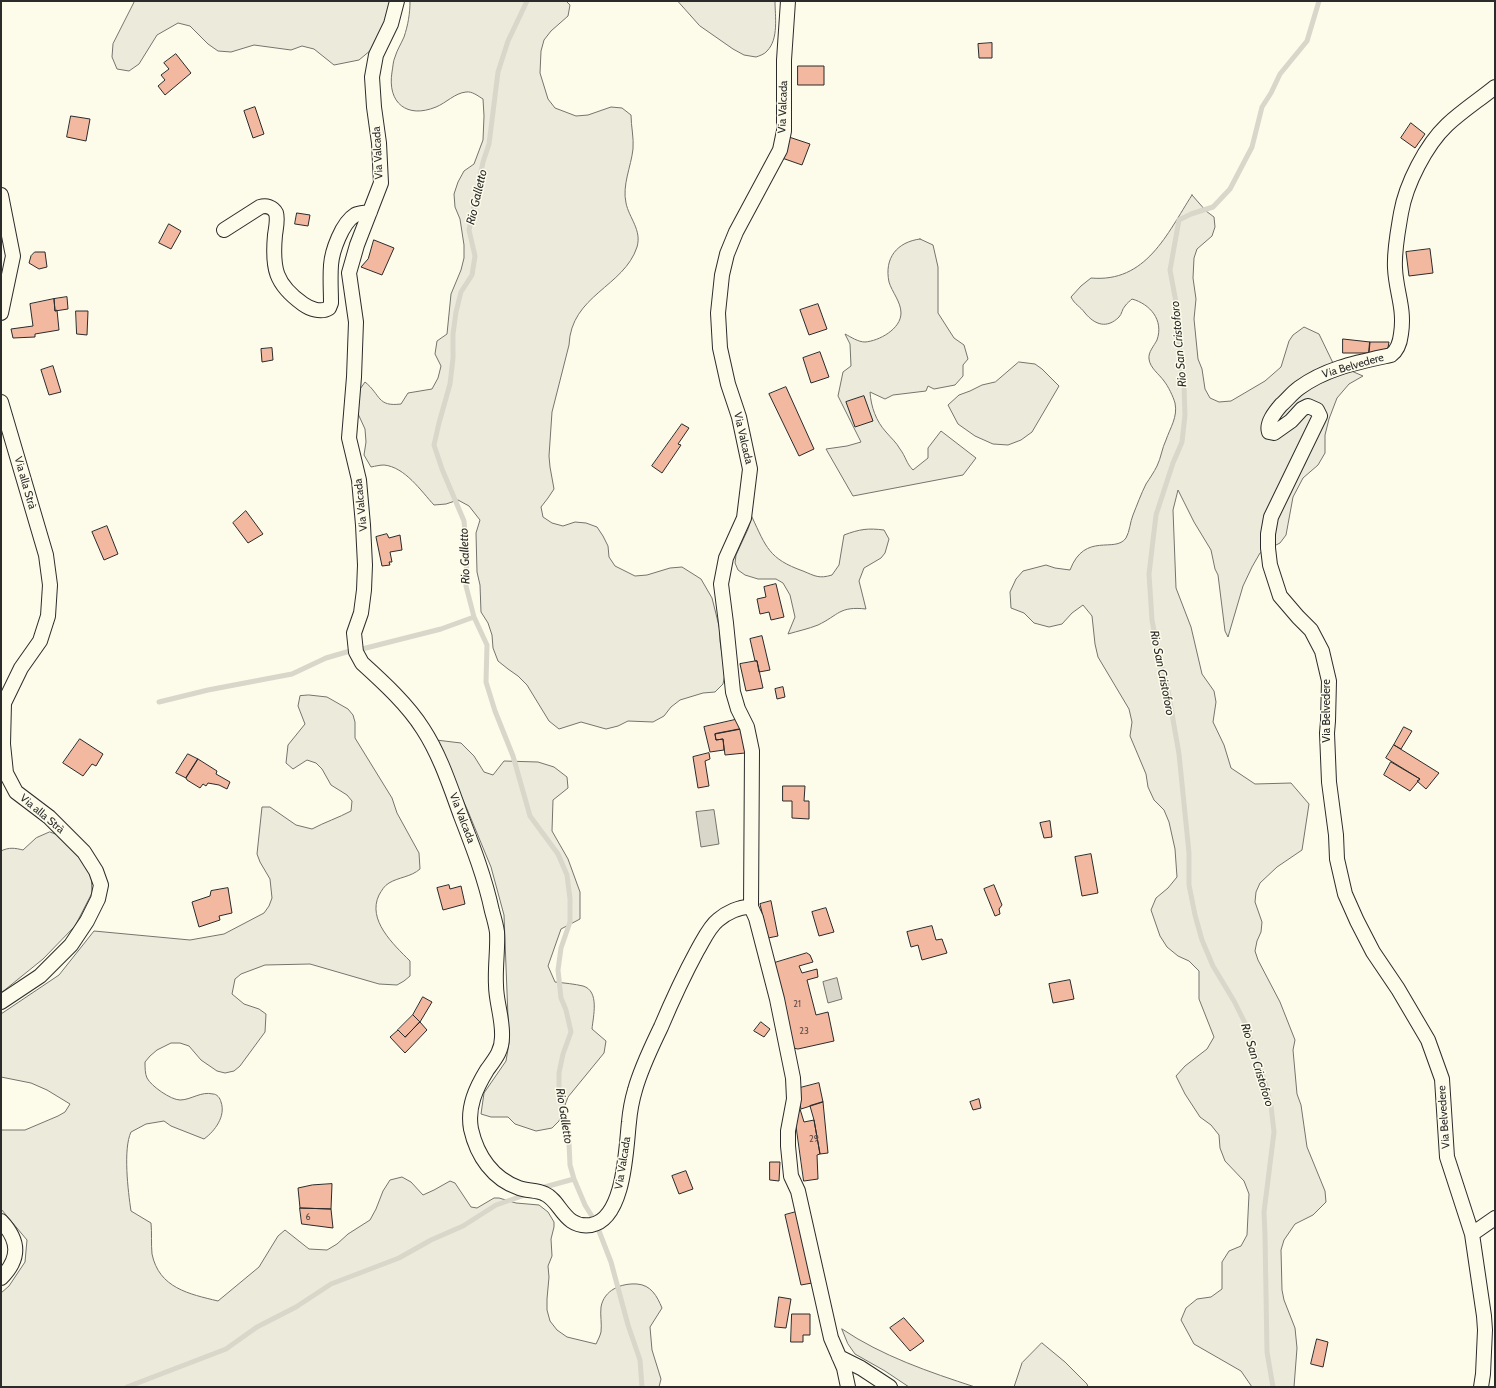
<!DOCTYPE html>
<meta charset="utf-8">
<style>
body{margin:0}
#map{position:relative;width:1496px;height:1388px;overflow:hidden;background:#fdfbea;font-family:Cabin,sans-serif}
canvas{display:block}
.frame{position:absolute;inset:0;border:2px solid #2b2b2b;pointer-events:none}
</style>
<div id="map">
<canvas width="1496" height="1388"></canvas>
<div class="frame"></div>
</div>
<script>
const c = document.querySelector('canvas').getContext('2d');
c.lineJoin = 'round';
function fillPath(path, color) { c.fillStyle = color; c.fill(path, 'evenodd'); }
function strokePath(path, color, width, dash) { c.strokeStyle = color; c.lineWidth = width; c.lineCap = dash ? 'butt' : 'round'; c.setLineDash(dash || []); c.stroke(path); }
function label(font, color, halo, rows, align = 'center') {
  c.font = font + ' Cabin,sans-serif'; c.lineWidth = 3; c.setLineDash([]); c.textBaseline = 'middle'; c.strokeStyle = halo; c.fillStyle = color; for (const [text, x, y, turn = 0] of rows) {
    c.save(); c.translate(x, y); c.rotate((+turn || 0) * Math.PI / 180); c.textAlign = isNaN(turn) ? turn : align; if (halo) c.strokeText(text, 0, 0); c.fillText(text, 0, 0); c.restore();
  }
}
const green = new Path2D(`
 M135,1H391L385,27L371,50L359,60L334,65L314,49L302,46L291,50L254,45L231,52L218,51L208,44L190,26L178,23L157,35L139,64L129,71L117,69L112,57L113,44Z
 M410,1H566L570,5L568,16L551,31L544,40L541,51L540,73L548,99L555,108L576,116L588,115L611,107L622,108L631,115C631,126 634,138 633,149C631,167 622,185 626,203C629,218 642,230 637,247C624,287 571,295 569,345L552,412L549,456L550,467L554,489L548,498L541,507L543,517L552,523L563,526L575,522L586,523L597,527L603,536L608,546L609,557L615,566L635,576L647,575L670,568L682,567L701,579L712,598L720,630V641L725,674L723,684L715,692L703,693L680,700L671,707L664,716L653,722L628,721L618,726L606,729L581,722L559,729L549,721L527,685L518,676L508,669L498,661L493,648L492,635L488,623L481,612L480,585L477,572L476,533L480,520L469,506L458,500L446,504L434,505C421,491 405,467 384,465C380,465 376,466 371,467L364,455L366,442L365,429L354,405L358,392L365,382C381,395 377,407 401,404L408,393L432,389L438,378L441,366L435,354L437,341L447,334L451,294L461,270L464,258V245L460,219L455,207L454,194L458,182L464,171L474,164L483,140L484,116L483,99C478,96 472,91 466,92C455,93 446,103 436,107C407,119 387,103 392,72C393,67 393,61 395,57C397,50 401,44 404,37C408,25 410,14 410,1Z
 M678,1H775C775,16 779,39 767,51C765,54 759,56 756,57L744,55L733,49L700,26Z
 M1192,195L1206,211L1214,217L1215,227L1212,236L1197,249L1194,258L1193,278L1196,299L1194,319L1198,359L1202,369L1205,389L1210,398L1219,402L1231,401L1265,381L1281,367L1289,341L1293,335L1304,327L1319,334L1333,363L1363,376L1349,384L1337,398L1329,419L1325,435V453L1318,465L1303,478L1293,497L1286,535L1280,543L1260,553L1252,567L1243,586L1228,637L1225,631L1218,575L1215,569L1211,550L1194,522L1178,490L1173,510L1176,588L1191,627L1202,674L1214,691L1216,702L1213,722L1224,745L1231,768L1255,784L1291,783L1309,804L1302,850L1277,867L1260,883L1256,892L1255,902L1262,922L1261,932L1257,941L1255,951L1258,960L1280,1002L1295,1040L1293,1050L1297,1094L1301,1105L1307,1147L1325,1191L1326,1202L1313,1215L1295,1224L1284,1240L1281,1250L1282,1290L1284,1300L1295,1328L1297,1348L1294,1387H1252L1241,1371L1194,1344L1181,1320L1186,1308L1197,1299L1211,1297L1222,1289V1262L1229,1251L1241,1246L1247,1235L1249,1194L1244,1181L1225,1161L1220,1148L1219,1135L1211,1125L1200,1117L1185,1094L1176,1076L1185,1066L1207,1049L1214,1037L1199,999V971L1189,961L1178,956L1167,947L1160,936L1151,910L1156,898L1168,888L1177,877L1175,849L1169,822L1164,810L1154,800L1148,787L1146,774L1130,736L1132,722L1129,709L1098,657L1095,644L1092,616L1083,605L1072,613L1062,624L1049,627L1034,623L1024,613L1011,608L1010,592L1016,579L1023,571L1046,565L1055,568L1070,570C1085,531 1115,554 1126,538C1130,531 1130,522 1133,515C1137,505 1141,494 1146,484C1150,478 1154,472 1157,466C1161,458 1162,448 1166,440C1170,428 1178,417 1175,403C1173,396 1168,386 1164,381C1159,374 1150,368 1149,359C1148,352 1154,346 1157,340C1164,320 1150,304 1132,299C1130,301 1127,303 1125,306C1122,309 1122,314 1119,317C1107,329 1095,325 1085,313C1080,306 1075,305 1071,297L1081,286L1091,278C1146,283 1167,234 1192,195Z
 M920,239L933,245L938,267V313L954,338L964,345L968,359L963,365V376L955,385L934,389L928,386L926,391L893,395L885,399L870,392C871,407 876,421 886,432C891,438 896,442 900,449C906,457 906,463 913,470L928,458V448L941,431L976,458L963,475L853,496L826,449L847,446L861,442L838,396L843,372L851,366L850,344L845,334C851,337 858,342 865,342C879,341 901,329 901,313C901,302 892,292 889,282C884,258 897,242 920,239Z
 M1019,362L1035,364L1042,369L1059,386L1032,432L1021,440L1008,445L993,444L975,436L958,424L948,405L959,395L970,391L982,385L995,382Z
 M752,517C766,547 769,559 803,571C815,576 819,579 832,575L839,565L844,535C860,529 868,528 884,530L889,539L885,553L881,558L864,568L859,581L866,609C839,606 839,615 818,625C808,629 798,631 788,634L795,617L790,595L783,583L776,579H758L745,575L738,570L735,563L736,555L748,529Z
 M309,695L327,697L348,709L353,715L355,722V738L392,798L397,813L419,853L420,869C411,877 399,877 389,883C384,886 382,890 379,895C367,920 393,944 410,961V976L404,981L397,985L379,984L310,964L265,965L241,974L235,979L232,994L244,1004L259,1009L266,1014L265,1032L240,1066L234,1071L225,1073L217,1071L201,1060L189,1046L180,1043H171L157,1050L150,1056L145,1062C145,1067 145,1074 147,1078C151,1086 171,1100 180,1100C191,1100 201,1091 213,1094C217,1094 220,1098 221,1102C226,1116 215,1131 204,1139L171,1126L164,1121L146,1124L131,1132C123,1149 128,1191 131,1211L151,1223C152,1233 151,1244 152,1254C159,1288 189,1294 218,1301L259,1267L278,1236L285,1230L309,1249L327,1250L337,1244L348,1234L370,1220L376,1209L383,1191L390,1180L402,1177L411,1182L423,1195L434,1190L450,1181L455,1183L471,1207L477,1208L494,1198H499L516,1203L539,1205L548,1212L554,1222V1227L551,1239L552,1256L548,1266L549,1277L547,1299V1310L550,1321L557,1330L567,1337L596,1344C598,1340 600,1336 601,1332C602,1324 600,1315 601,1307C604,1290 621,1283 637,1284C651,1285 657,1296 662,1308L650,1327L652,1350L661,1379L659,1387H1V1293L9,1286L25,1262L27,1240L1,1209V1130H25L58,1116L65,1112L70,1104L47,1090L31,1083L1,1077V1014L59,975L94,931L190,940L224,934L264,913L269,906L272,898L270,879L260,862L257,854L262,807H270L296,825L312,829C325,822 338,818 351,811L352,801L347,795L331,785L322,769L316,763L307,760L293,769L286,763L288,745L305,724L298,706L300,696Z
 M436,740L461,743L474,756L484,772L493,775L504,761L538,762L554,767L567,777L568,788L553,800L552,831L568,859L580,892V919L561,929L548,966L555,982C564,983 575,984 583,986C600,991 593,1017 592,1029L606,1041L604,1053L568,1097L559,1121L552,1128L536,1131L515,1124L508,1117H491L481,1114L484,1093L506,1061L509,1043L504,915L491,867L467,809Z
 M50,832L58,835L91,870L92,893L75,926L43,959L1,993V851C9,847 15,848 23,850L36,838Z
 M842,1329C882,1356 929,1372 975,1387H909L885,1371L855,1354L848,1344Z
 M1042,1343L1065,1362L1087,1384L1088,1387H1014L1022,1363Z`);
const water = new Path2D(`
 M714,810L719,844L701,847L696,812Z
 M837,978L842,999L828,1003L823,982Z`);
const stream = new Path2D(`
 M527,1L508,41L498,72L489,144L483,162L469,230L475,256L472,275L461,292L456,312L453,334V358L450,384L439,423L434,445L442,469L464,521L467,556L466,586L474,617L487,645L486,682L495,711L513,756L530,816L558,854L567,875L570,899V922L561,948L558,970L561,998L566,1010L571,1032L563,1054L559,1073V1087L569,1143L570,1165L574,1179L585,1205L593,1218
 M362,649L441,629L474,617
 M159,702L208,690L292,674L326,658L350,651
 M541,1188L574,1179
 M599,1231L611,1262L628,1325L640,1360L642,1387
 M127,1387L226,1349L257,1327L296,1307L331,1284L399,1258L431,1240L463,1226L496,1205L525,1195
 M1273,1387L1267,1352L1265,1235L1264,1212L1274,1132L1271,1106L1266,1086L1245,1023L1234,1001L1213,966L1202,940L1195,915L1189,885V853L1179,754L1167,685L1159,657L1152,620L1149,574L1156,515L1173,463L1182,442L1185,415L1184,387L1178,337V313L1170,270L1179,220L1191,214L1213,207L1230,189L1252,147L1262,107L1271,93L1280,74L1307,41L1319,1`);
const building = new Path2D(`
 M992,43V58H979L978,44Z
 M176,54L191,73L165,95L158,86L165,80L161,75L169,69L164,63Z
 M798,66H824V85H798Z
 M255,107L264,134L253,138L244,111Z
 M71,116L90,119L86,141L67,137Z
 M1411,123L1425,134L1415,148L1401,138Z
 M789,137L810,144L802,165L782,158Z
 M297,213L310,215L308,226L295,224Z
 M169,224L181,231L171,249L159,243Z
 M374,240L394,248L382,275L361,267L368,259Z
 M1430,249L1433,273L1409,276L1406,252Z
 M35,252H45L47,267L39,269L29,263L31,256Z
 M67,297L68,309L55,311L54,299Z
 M54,299L55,311L57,310L59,330L35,334V337L13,338L11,329L33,326L30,304Z
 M818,304L827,329L809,335L800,310Z
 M76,311H88L87,335L77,334Z
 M1343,339L1370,342L1369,353H1343Z
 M1370,342H1389L1387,353H1369Z
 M272,348L273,360L262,362L261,349Z
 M820,352L829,377L811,383L803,358Z
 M53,366L61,392L49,395L41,370Z
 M786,387L814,449L799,456L769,394Z
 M864,396L873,421L855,427L846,402Z
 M682,424L689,428L678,444L681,445L662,473L652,466Z
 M246,511L263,534L248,543L233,523Z
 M107,526L118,554L104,560L92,532Z
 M387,534L389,538L400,535L402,550L390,552L392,562H389L390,565L382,566L376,537Z
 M776,584L784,617L771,620L769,612L760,614L757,599L766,597L764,587Z
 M762,636L770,670L759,672L757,661H755L750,639Z
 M757,661L763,688L746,691L740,664Z
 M783,687L785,697L777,699L775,689Z
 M739,719L741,729L715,734L716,740L723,739L724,750L710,752L704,727Z
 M1404,727L1412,731L1401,749L1394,745Z
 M741,729L745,753L725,755L723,739L716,740L715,734Z
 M80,739L103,754L96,766L92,764L83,776L63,763Z
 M1394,745L1439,773L1426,789L1417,781L1420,779L1386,758Z
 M709,753L710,759L705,761L709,786L698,788L693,757Z
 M188,754L198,759L186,778L176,773Z
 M198,759L217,771L216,774L230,782L227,789L219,785L208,783L206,786L203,784L200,788L187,780L186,778Z
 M1391,762L1420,779L1410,791L1384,775Z
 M783,786H805L804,801H809V819L792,818V801H783Z
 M1050,821L1052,837L1044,838L1040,823Z
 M1091,854L1098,893L1082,896L1075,857Z
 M449,885L450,889L461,886L465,904L443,910L437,888Z
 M994,885L1002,905L999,909L1000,914L995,916L984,889Z
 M228,888L232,913L219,916L220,920L199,927L192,902L210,896L211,891Z
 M771,901L778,936L768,938L760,904Z
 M826,908L834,932L819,936L812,912Z
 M932,926L936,940L942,939L947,953L922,960L918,945L911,947L907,932Z
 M807,953L810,955L813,962L799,966L802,973L817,969L818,977L807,980L816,1015L828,1012L834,1041L798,1049L793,1048L771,964Z
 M1070,980L1074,999L1053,1003L1049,984Z
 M423,997L432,1002L420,1022L413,1015Z
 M413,1015L420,1022L405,1037L398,1030Z
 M420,1022L427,1030L405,1053L390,1037L398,1030L405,1037Z
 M761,1022L770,1029L764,1037L754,1031Z
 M819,1083L823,1102L801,1109L796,1089Z
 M979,1099L981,1108L973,1110L970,1102Z
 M823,1102L828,1153L820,1154L814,1120L810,1106Z
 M794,1109H800L804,1122L814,1120L820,1154L817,1155L818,1179L804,1181Z
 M770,1162H780L779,1181L770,1180Z
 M686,1171L693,1189L679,1194L672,1176Z
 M332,1184L331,1209L300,1208L298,1188L312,1185Z
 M300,1208L331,1209L333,1228L302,1224Z
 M796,1212L812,1283L801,1285L785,1215Z
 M779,1297L791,1299L786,1328L775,1327Z
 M792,1314H810V1335H803V1342H791Z
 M904,1318L924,1341L910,1351L890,1328Z
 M1317,1339L1328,1342L1323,1367L1311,1364Z`);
const street = new Path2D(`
 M397,1L391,24L376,55L372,77L374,107L379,143L381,183L357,245L349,273L356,322L354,377L349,438L359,480L363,525L365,565L364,590L361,613L354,633L356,652L362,663C383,682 408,705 423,729C440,755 450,786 461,816C473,847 485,878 492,911C494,918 496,925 497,932C498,949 495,967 496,985C496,1002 503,1019 502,1037C502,1051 495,1059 487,1070C476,1088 467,1107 471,1129C477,1156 493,1179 519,1188C527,1191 537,1190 545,1194C561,1201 564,1229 591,1225C625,1219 626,1147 629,1122C630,1111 632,1100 635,1090C641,1068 651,1048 661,1027C672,1001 684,975 697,951C703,941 709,927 718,920C726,913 740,906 751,907L756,918L777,999L793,1078L794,1099L788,1131V1146L791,1176L798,1191L831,1338L844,1368L848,1387
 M1,195L13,256L1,313
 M224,230L260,207C266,205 273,207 276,213C278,219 276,228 275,235C272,268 275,284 303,304C310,309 321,313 329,308L331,303C331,291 330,278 331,265C332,251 342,223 355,215C359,213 365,213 370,212
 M1,402L46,555L50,585L48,616L40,641L21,668L4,703L3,744L6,773L16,792L49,817L84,852L96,871L101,885L98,899L87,921L71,945L40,976L1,1002
 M751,907L752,751L747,727L738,709L733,692L726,623L721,584L726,558L744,518L750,469L739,417L728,384L720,348L718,313L722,275L727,254L736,232L780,150L784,131V60L788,1
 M1,1221C19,1240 21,1258 1,1278
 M1472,1234L1495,1218
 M839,1357L861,1368L890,1387
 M1481,1387L1483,1374L1485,1330L1484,1316L1472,1234L1447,1157L1442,1079L1428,1040L1398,989L1373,952L1357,921L1345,894L1337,859L1336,835L1329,782L1327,733L1328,721L1329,681L1322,651L1311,630L1298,617L1280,596L1270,565L1268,548V534L1271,517L1320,416L1317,410L1308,406L1302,409L1291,421L1274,433L1269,432C1266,423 1275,412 1281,405C1287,400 1292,393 1299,388C1326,368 1359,362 1391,355C1398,350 1400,343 1401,334C1405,308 1396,292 1395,268C1394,250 1398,231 1401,213C1406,184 1426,145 1447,125C1462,111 1479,100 1495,87`);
const numberNames = [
 ["21",797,1004],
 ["23",804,1031],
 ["29",814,1139],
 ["6",308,1217]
];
const streetNames = [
 ["Via Valcada",783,107,-88],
 ["Via Valcada",378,153,-93],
 ["Via Belvedere",1353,366,-16],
 ["Via Valcada",743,438,77],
 ["Via alla Strà",25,483,74],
 ["Via Valcada",361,505,-96],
 ["Via Belvedere",1327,711,-90],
 ["Via alla Strà",42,814,40],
 ["Via Valcada",462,818,69],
 ["Via Belvedere",1444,1117,-94],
 ["Via Valcada",623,1163,-81]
];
const waterNames = [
 ["Rio Galletto",477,197,-77],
 ["Rio San Cristoforo",1179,344,-95],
 ["Rio Galletto",465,556,-92],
 ["Rio San Cristoforo",1162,673,79],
 ["Rio San Cristoforo",1257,1065,73],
 ["Rio Galletto",564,1116,81]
];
fillPath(green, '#ecebdb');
strokePath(green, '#74746e', 1);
fillPath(water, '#d8d7c9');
strokePath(water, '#74746e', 1);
strokePath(stream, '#d8d7c9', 5);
fillPath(building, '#f2b8a0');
strokePath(building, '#2b2b2b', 1);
strokePath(street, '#2b2b2b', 16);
strokePath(street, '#fdfbea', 14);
label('9px', '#5d4e48', null, numberNames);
label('11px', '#2b2b2b', '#fdfbea', streetNames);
label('italic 12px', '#2b2b2b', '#fdfbea', waterNames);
</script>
